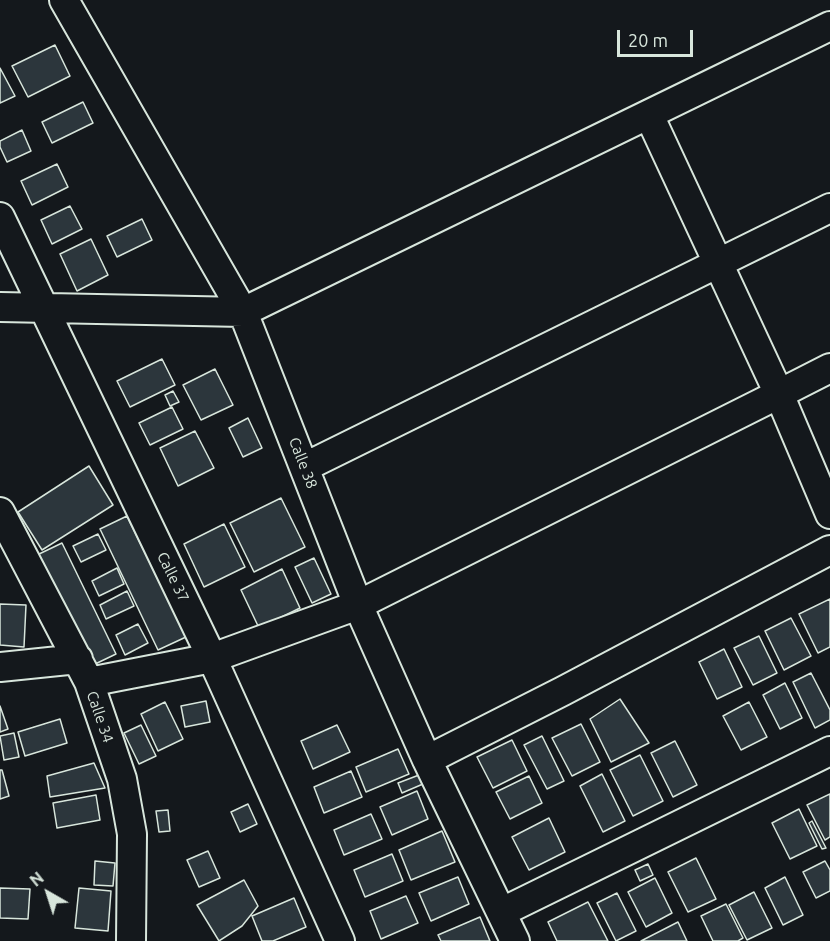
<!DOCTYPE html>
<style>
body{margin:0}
#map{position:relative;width:830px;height:941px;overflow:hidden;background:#14181c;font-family:Ubuntu,sans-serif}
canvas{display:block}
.north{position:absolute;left:18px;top:863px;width:60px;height:60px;-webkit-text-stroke:4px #14181c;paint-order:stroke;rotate:321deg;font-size:16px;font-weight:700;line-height:24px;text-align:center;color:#d8e6dc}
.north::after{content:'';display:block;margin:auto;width:21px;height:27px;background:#d8e6dc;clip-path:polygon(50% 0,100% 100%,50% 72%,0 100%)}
.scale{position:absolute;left:617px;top:30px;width:76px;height:27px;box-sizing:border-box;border:3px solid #d8e6dc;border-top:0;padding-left:8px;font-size:18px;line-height:21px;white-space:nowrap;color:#d8e6dc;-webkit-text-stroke:4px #14181c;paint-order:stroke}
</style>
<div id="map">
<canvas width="830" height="941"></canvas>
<div class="north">N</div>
<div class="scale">20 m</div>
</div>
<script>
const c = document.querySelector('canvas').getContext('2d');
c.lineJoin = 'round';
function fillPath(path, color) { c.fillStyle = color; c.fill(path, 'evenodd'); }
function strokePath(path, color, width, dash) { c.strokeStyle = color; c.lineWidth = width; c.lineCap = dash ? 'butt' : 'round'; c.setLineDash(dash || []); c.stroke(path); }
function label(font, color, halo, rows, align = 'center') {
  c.font = font + ' Ubuntu,sans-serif'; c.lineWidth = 4.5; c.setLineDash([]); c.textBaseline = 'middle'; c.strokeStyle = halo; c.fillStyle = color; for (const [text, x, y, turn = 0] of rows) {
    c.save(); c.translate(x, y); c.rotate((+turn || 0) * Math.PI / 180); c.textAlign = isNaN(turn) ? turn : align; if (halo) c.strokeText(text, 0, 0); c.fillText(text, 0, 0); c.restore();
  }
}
const building = new Path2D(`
 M55,45L70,76L28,97L12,66Z
 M0,68L15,96L0,103Z
 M83,102L93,123L52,143L42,122Z
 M22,130L31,151L7,162L0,147V141Z
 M57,164L68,187L32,205L21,181Z
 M70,206L82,229L52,244L41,220Z
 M142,219L152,240L117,257L107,236Z
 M91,239L108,275L77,291L60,254Z
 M162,359L175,385L130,407L117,381Z
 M215,369L233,405L201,420L183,385Z
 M173,391L179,402L170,406L165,395Z
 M172,407L183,429L150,445L139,423Z
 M248,418L262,448L243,457L229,428Z
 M195,431L214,468L178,486L160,448Z
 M89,466L113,505L42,550L18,512Z
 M281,498L305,547L254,572L230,523Z
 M127,516L186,637L158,650L100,529Z
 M224,524L245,567L204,587L184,544Z
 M98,534L106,550L81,562L73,546Z
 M62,543L116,654L91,666L37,555Z
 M314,558L331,594L312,603L295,567Z
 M117,568L124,584L99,596L92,581Z
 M282,569L300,608L259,628L241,590Z
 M127,591L134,606L106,619L100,605Z
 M830,599V647L818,653L799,614Z
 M0,604L26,605L24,647L0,645Z
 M791,618L811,656L784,670L765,631Z
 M138,624L148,643L125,655L116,635Z
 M759,636L777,673L753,685L734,648Z
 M724,649L742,687L717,699L699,662Z
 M811,673L830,710V720L815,728L793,682Z
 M785,683L802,718L780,729L763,695Z
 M620,699L649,743L611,762L590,719Z
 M206,701L210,722L185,727L181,706Z
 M165,702L183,739L158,751L141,714Z
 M749,702L767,737L741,750L723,716Z
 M0,706L8,729L0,732Z
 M60,719L67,743L25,756L18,732Z
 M581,724L600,762L572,776L552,738Z
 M141,725L156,756L139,764L124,733Z
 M337,725L350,752L313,769L301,741Z
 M14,733L19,757L4,760L0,736Z
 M542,736L564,781L547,789L524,745Z
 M512,740L527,771L493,788L477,757Z
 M675,741L697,785L673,797L651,753Z
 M398,749L409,774L366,792L356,767Z
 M640,755L663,801L633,816L610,770Z
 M94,763L105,788L50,797L47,776Z
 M0,770H2L9,796L0,799Z
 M351,771L362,797L324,813L314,787Z
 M602,774L625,821L603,832L580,786Z
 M419,775L423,784L402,793L398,783Z
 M529,776L542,803L510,819L496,792Z
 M417,791L428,819L392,835L380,807Z
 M830,794V837L825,840L807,805Z
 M96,795L100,820L57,828L53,803Z
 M248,804L257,824L240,832L231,812Z
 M799,809L817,846L790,859L772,823Z
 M168,810L170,831L159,832L156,811Z
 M371,814L382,839L344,855L334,830Z
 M549,818L565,852L529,870L512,837Z
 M812,821L826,848L822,849L809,823Z
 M442,831L455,862L411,880L399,850Z
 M208,851L220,878L199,887L187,860Z
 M392,854L403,881L365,897L354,870Z
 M696,858L716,899L688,912L668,872Z
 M95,861L115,863L113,886L94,885Z
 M825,861L830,870V891L816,898L803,872Z
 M648,864L653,875L640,881L635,870Z
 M458,877L469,904L431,921L419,893Z
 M785,877L803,915L783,925L765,888Z
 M655,878L672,913L646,927L628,892Z
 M244,880L258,906L242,926L219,941L197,905Z
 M0,888L30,889L28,919L0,918Z
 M79,888L111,891L108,931L75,928Z
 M754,892L772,928L747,940L729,905Z
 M617,893L636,931L616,941L597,903Z
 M406,896L418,923L381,939L370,911Z
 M294,898L306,927L273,941H262L252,916Z
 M588,902L608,941H557L548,922Z
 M726,904L743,938L738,941H713L701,916Z
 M480,917L490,941H441L438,935Z
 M678,922L687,941H641Z`);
const minor = new Path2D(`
 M64,0L243,312L358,605L427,760L515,941
 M0,217L212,658L340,941
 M0,307L243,312L830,26
 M830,368L779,394L830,514
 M305,467L830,208
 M0,512L89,682L122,779L132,834L131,941
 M0,667L78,659
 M89,682L212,658L358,605L779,394L649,115
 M427,760L563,691L830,550
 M502,912L830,751`);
const streetNames = [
 ["Calle 38",303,463,69],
 ["Calle 37",173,577,64],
 ["Calle 34",100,717,71]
];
fillPath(building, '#2c363c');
strokePath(building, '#d8e6dc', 1.5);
strokePath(minor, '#d8e6dc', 32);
strokePath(minor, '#14181c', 28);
label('15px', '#d8e6dc', '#14181c', streetNames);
</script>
